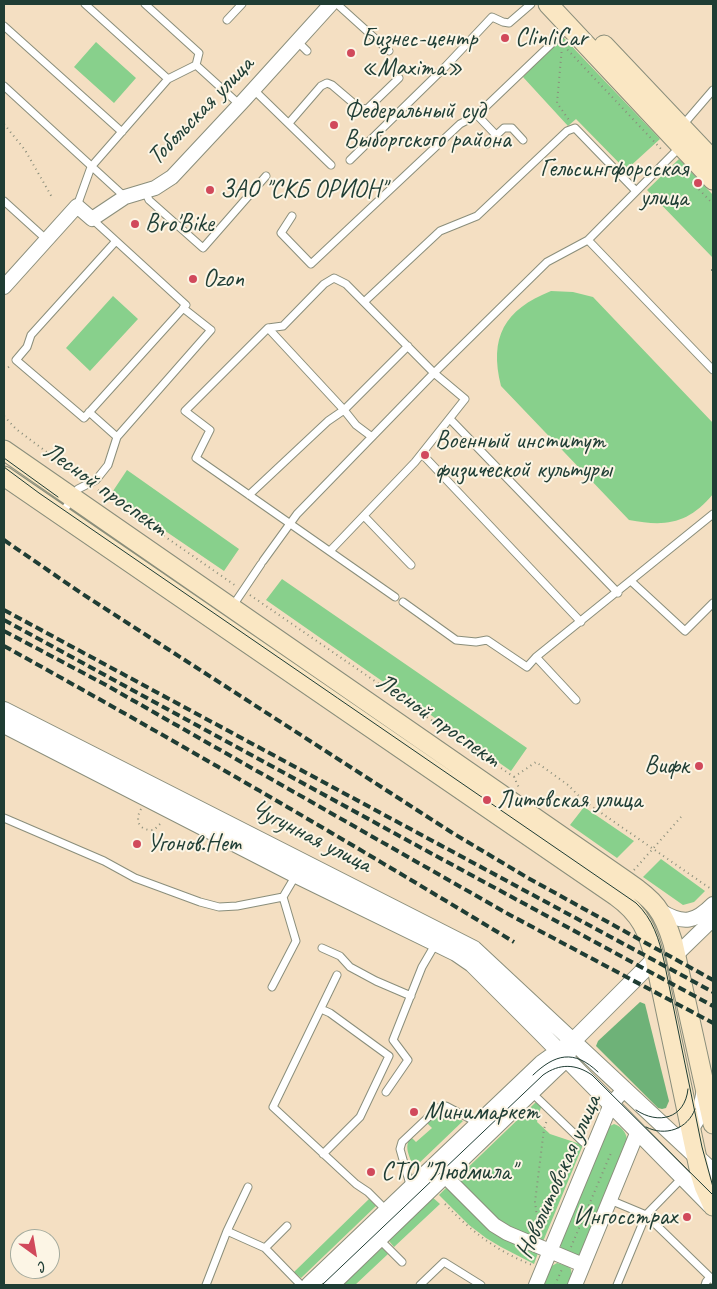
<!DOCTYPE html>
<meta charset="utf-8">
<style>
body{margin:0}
#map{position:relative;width:717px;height:1289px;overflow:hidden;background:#f4dfc2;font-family:Caveat,sans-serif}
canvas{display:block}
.frame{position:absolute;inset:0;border:5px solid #1f3d34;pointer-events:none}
.north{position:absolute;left:10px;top:1229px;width:50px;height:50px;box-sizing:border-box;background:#fcf5e5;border:1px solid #a4ab9e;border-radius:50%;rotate:148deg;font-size:14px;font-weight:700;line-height:20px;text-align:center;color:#1f3d34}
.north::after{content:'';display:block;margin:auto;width:18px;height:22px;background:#d1495b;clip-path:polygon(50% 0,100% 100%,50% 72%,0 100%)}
</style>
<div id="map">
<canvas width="717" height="1289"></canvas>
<div class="frame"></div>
<div class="north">С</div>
</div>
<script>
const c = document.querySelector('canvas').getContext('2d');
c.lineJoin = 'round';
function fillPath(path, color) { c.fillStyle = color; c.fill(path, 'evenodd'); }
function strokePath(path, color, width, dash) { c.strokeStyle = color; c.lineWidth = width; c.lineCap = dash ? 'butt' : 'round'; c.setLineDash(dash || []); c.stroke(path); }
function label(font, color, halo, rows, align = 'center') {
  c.font = font + ' Caveat,sans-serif'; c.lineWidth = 4; c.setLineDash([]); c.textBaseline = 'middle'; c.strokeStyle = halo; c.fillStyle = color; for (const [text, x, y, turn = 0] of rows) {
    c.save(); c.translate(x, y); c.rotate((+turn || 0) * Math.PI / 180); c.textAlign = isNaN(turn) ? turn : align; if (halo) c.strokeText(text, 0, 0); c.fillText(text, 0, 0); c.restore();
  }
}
const green = new Path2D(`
 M563,37L660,139L626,170L576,119L568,126L523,77Z
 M96,42L136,78L114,103L74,67Z
 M679,159L713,195V258L647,190Z
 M551,291L573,292L593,297L713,423V494C688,524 666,527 629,520L501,386C489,337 504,310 551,291Z
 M113,296L138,319L90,371L66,348Z
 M127,470L239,549L224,571L111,494Z
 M282,579L527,748L511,771L266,600Z
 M584,807L634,841L617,858L570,825Z
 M661,859L705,891L694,902L683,905L643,877Z
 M536,1102L541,1107L537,1122L550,1134L583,1145L542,1244L500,1225L456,1179Z
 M445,1113L451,1114L463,1121L414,1168C410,1157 403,1147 411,1137L416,1142L432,1128L427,1123L438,1114Z
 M614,1124C621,1126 626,1132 627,1139L581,1255L577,1257L561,1249L560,1242L608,1127Z
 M447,1187L477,1218L491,1230L538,1253L534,1264L501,1247L486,1238L469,1225L439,1195Z
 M431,1196L440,1204L394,1247L389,1241L400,1230V1226Z
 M369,1199L376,1206L301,1278L294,1272Z
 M382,1248L388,1254L355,1285H342Z
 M557,1263L567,1266L571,1269L572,1277L569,1285H543L550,1267Z`);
const forest = new Path2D(`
 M640,1002L645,1004L669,1101L666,1108L662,1109L658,1108L596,1046L598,1041Z`);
const path = new Path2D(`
 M564,46L663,151
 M562,47L557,103L569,120
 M4,124L25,150L53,199
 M692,182L713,204
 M711,270H713
 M4,370H5L10,366
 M4,416L16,429L80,477
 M98,490L236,586
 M250,595L514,777L519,788
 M514,777L536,762L568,785L584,801L711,889
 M141,809C134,822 140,831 154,830L162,822
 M634,870L681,817
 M445,1204C472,1232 495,1250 532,1265
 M539,1232L535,1202L544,1129L547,1120
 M571,1247L611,1153
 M555,1285L562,1269`);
const service = new Path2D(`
 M145,4L199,53L196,65
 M337,4L389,51
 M227,20L242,4
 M4,26L122,132
 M297,41L307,51
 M168,79L196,65L240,105
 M4,86L125,197
 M254,90L331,165
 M477,115L496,135
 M289,123L321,86L327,83L332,85L359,108L367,109L399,78
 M682,126L713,90
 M487,144L504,128H512L523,140
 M680,147L588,240L713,370
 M350,160L445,67L492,17L503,22L509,23L531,4
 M145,191L149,200L203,248L266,176
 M4,201L47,240
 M77,206L91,167L168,79L85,4
 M292,216L281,233L311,264L460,124L477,115L569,27
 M92,219L186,305L84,418L16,360L27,347L31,335L116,241
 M364,302L440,231L477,216L567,131L575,128L636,191
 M89,412L117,437L211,330L183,308
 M450,419L618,593
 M372,437L356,425L344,410L408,346
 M422,454L581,622
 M249,495L328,421L344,410L268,328
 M61,515L78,489L96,480L108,465L117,437
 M364,516L411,565
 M263,561L297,514L434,373L465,399L415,462L330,551
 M632,582L685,631L713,603
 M395,597L196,458L210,430L185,411L268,328L283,326L324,284L334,278L346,284L434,373L547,262L588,240
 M403,602L456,640L476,642L487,640L527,667L536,657L713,514
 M232,607L261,564
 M536,657L576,700
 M4,818L104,861L135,878L200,902L219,907L237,906L283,897
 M322,948L340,956L350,967L376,981L411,996
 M337,975L273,1107L356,1184L368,1192L387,1211
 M272,987L296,941L283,897L296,875
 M321,1009L330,1013L389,1056L360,1117L323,1154
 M386,1092L408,1060L393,1040L422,967L436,943
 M531,1092L583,1142
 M411,1188L400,1149L402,1142L438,1108L446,1106L480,1124
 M610,1200L646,1215L683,1177
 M227,1231L265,1248L301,1285
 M379,1239L402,1262
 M265,1248L287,1226
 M206,1285L227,1231L248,1187
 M420,1285L444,1262L481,1285
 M617,1285L646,1215L713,1280
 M705,1285L706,1282L710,1277`);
const minor = new Path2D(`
 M4,287L77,206L92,219L125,197L155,188L172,177L244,100L331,4
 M661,911C684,925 695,922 713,904
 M675,956L713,919
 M437,1168L494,1225L507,1233L583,1265
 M536,1285L611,1104L625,1089
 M575,1285L638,1131`);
const tertiary = new Path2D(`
 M4,710L474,949L713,1172
 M4,725L296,875L456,953L472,964L540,1032L710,1205
 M685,1133C699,1123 703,1104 705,1088
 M309,1285L542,1063L573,1041L655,959
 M331,1285L552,1072L566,1059L570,1048`);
const secondary = new Path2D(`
 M548,4L713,180
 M604,45L713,160
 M4,450L626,881C654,900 663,910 673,943L713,1124
 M4,476L616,896C641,914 648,931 655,959L700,1173L704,1186L713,1206`);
const tram = new Path2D(`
 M4,458L58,497
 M4,467L39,493L636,903C653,919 659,939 664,961L702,1147L713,1187
 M533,1075C555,1054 574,1049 598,1072
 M636,1110C658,1125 685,1119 688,1089
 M646,1127C665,1137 688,1129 695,1109
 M322,1285L543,1075C560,1063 576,1064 592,1075L713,1195`);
const rail = new Path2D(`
 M4,540L81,593L451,832L528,878L713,980
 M4,610L713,992
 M4,620L438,857L713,1006
 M4,631L106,685L510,915L713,1023
 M4,646C176,741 346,840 514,942`);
const markers = [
 [505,38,5,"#d1495b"],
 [351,53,5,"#d1495b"],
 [334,125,5,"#d1495b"],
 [698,183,5,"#d1495b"],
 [210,190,5,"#d1495b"],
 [135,224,5,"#d1495b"],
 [193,279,5,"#d1495b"],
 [425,455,5,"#d1495b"],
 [699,766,5,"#d1495b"],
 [487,800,5,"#d1495b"],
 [137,844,5,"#d1495b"],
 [414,1112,5,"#d1495b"],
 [371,1172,5,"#d1495b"],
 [687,1217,5,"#d1495b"]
];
const poiNames = [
 ["ClinliCar",515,38],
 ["Бизнес-центр",361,39],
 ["«Maxima»",361,68],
 ["Федеральный суд",344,111],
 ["Выборгского района",344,140],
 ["Гельсингфорсская",688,169,"right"],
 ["улица",688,198,"right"],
 ["ЗАО \"СКБ ОРИОН\"",220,190],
 ["Bro'Bike",145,224],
 ["Ozon",203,279],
 ["Военный институт",435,441],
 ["физической культуры",435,470],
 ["Вифк",689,766,"right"],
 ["Литовская улица",497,800],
 ["Угонов.Нет",147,844],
 ["Минимаркет",424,1112],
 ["СТО \"Людмила\"",381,1172],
 ["Ингосстрах",677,1217,"right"]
];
const streetNames = [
 ["Тобольская улица",201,111,-46],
 ["Лесной проспект",105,490,35],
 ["Лесной проспект",438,721,35],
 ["Чугунная улица",311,837,27],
 ["Новолитовская улица",559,1177,-66]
];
fillPath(green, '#88d08c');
fillPath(forest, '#6eb278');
strokePath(service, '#8a8e7b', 9);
strokePath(minor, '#8a8e7b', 16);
strokePath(tertiary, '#8a8e7b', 18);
strokePath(secondary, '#8a8e7b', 21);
strokePath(path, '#8a8e7b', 2, [1, 4]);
strokePath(service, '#fff', 7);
strokePath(minor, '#fff', 14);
strokePath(tertiary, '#fff', 16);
strokePath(secondary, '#fae7c3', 19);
strokePath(tram, '#1f3d34', 1);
strokePath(rail, '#1f3d34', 4, [8, 4]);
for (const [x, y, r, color] of markers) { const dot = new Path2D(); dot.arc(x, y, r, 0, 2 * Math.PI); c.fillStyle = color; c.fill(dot); strokePath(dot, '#fcf5e5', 2); }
label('25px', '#1f3d34', '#fcf5e5', poiNames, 'left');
label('25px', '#1f3d34', '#fcf5e5', streetNames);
</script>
